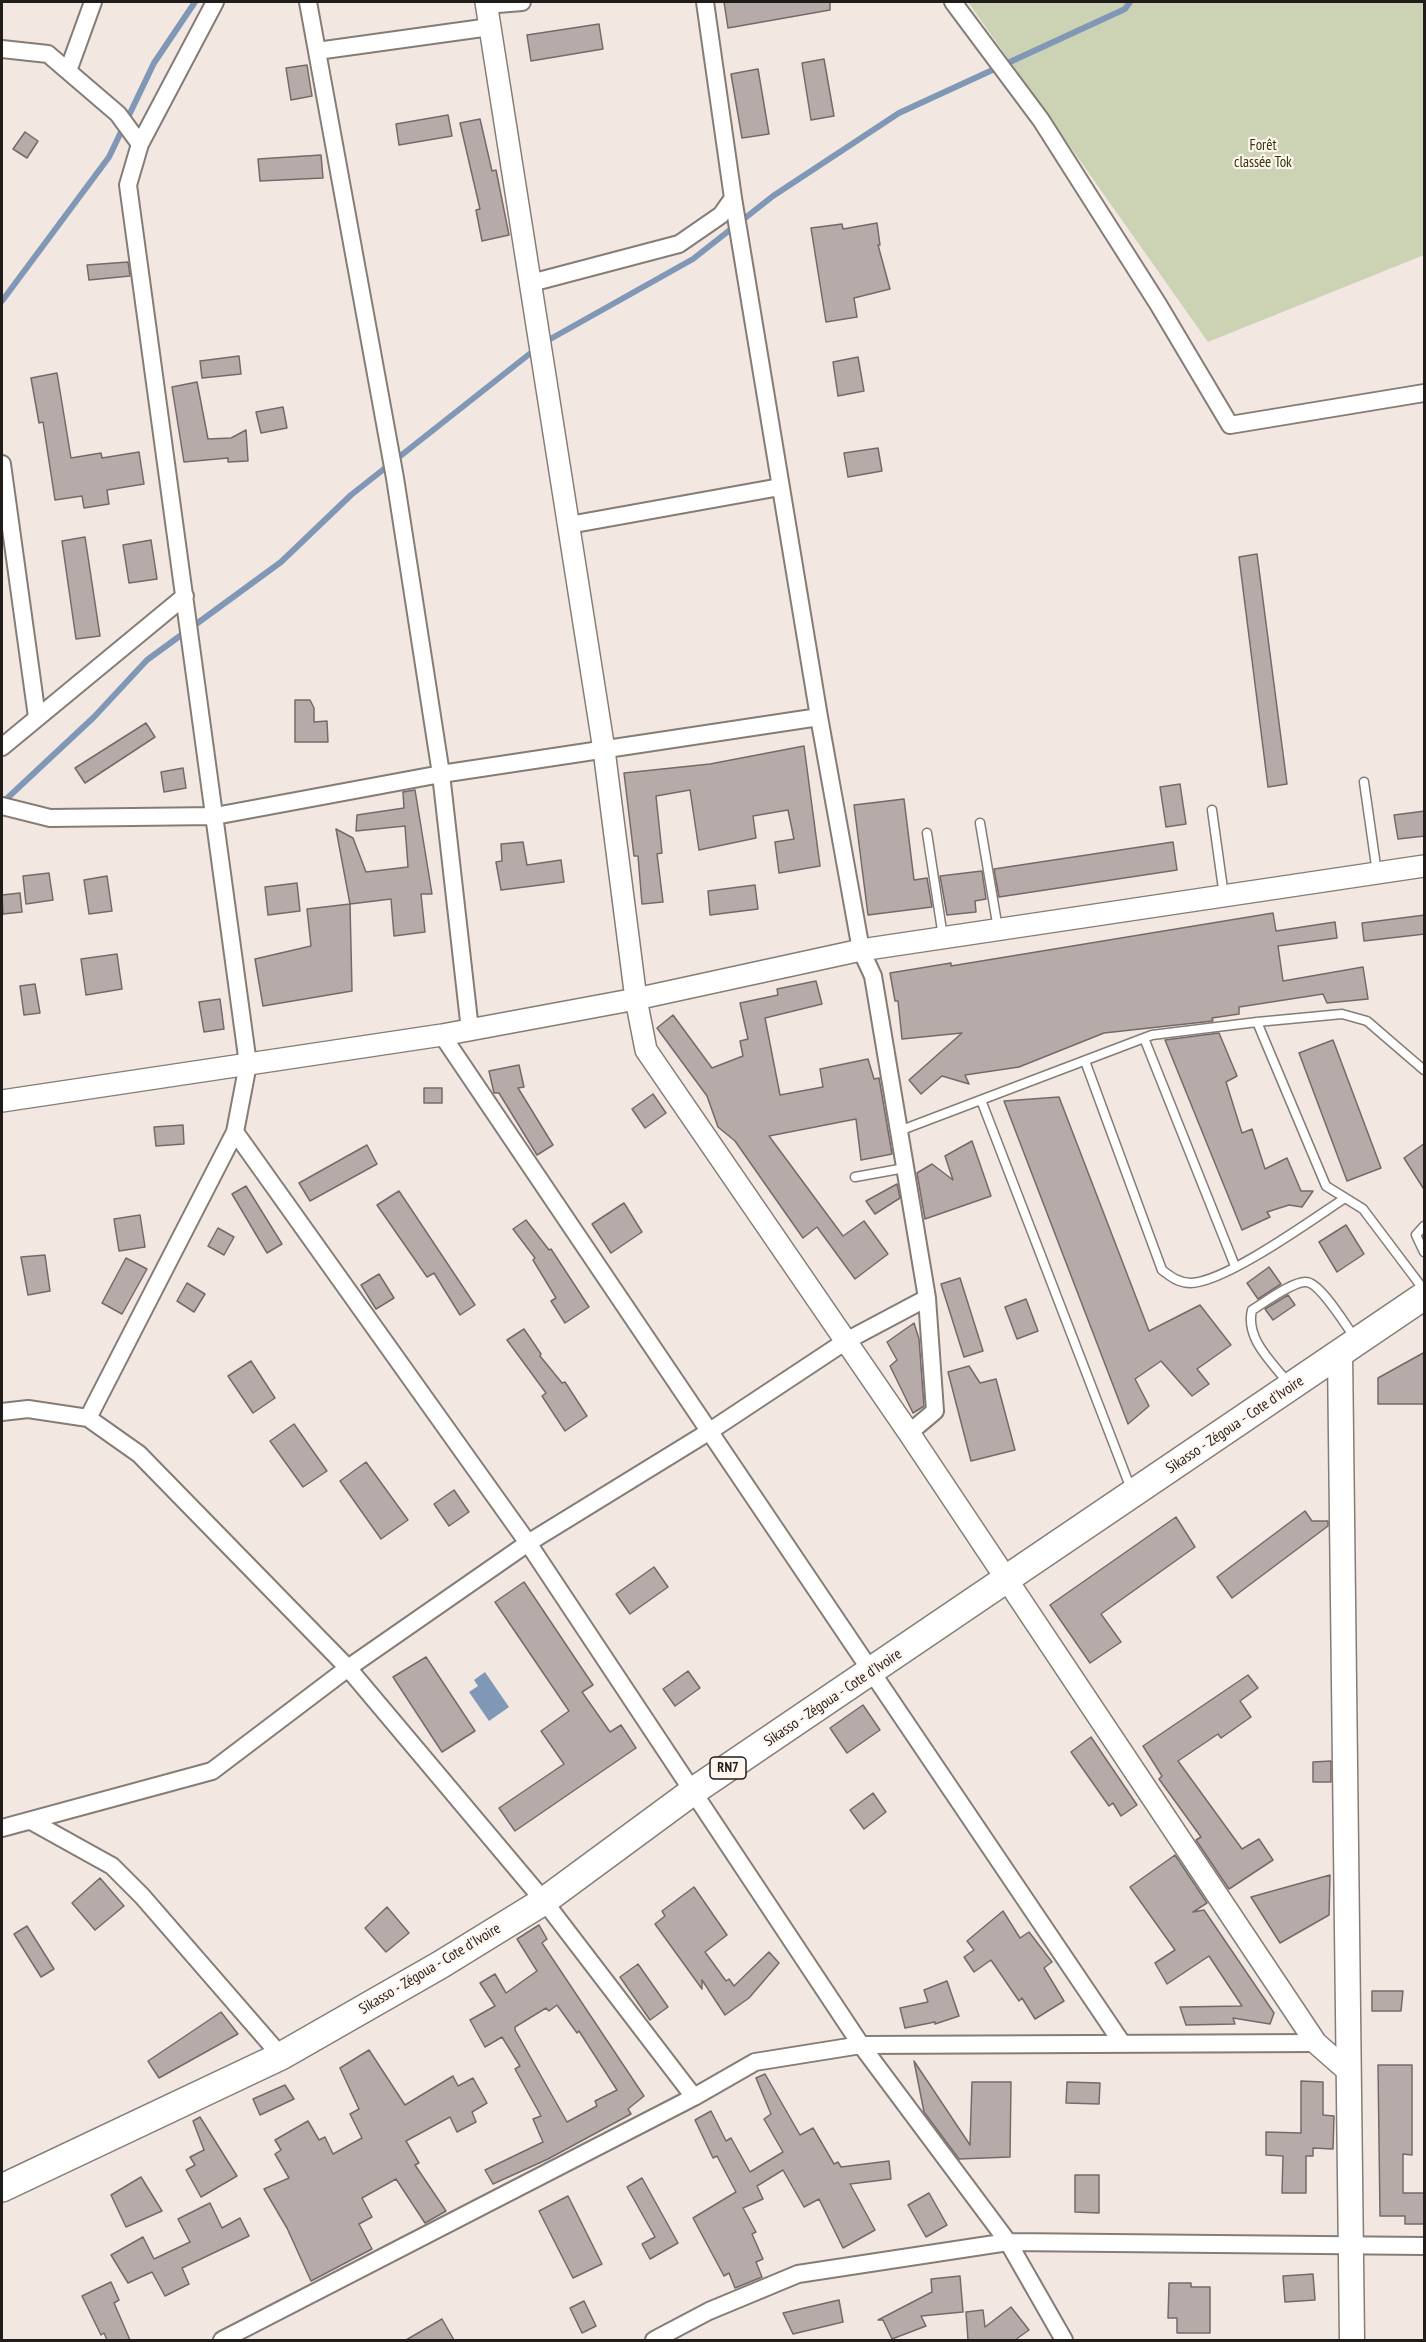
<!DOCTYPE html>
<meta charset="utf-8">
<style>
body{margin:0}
#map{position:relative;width:1426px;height:2342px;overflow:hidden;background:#f2e8e1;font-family:"PT Sans Narrow",sans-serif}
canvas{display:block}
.frame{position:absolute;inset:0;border:3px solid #201c1a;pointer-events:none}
</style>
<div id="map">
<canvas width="1426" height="2342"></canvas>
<div class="frame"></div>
</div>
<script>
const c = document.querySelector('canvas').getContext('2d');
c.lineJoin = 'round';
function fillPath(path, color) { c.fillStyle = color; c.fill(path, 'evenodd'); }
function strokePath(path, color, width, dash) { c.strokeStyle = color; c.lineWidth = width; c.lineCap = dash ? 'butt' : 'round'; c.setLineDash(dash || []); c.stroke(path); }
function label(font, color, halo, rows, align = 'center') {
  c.font = font + ' "PT Sans Narrow",sans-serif'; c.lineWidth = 4.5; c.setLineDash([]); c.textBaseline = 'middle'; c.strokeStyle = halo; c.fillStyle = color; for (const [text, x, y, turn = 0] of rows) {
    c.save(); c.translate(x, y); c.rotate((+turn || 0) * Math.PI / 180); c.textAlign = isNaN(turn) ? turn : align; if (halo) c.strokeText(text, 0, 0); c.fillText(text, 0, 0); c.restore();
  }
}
const green = new Path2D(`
 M968,2H1424V255L1208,342Z`);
const water = new Path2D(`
 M485,1672L509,1707L489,1721L469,1692L478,1686L474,1680Z`);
const stream = new Path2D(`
 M2,301L109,157L154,63L195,2
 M545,342L693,259L773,196L899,113L1125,9L1130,2
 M2,803L94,717L147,660L281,562L351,495L537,348`);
const building = new Path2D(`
 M724,2H830V10L728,28Z
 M599,24L603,49L531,61L527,35Z
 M824,59L834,116L811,120L802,63Z
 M307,65L312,96L291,100L286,68Z
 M758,69L769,134L742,138L731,74Z
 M448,115L452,136L399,145L396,124Z
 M480,119L492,171L496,170L509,235L482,241L476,210L480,209L460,123Z
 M25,132L38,141L27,158L13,149Z
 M321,155L323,178L260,181L258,159Z
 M877,223L880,245H878L890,289L854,298L857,317L826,322L811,228L842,224L843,229Z
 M128,262L130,276L89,280L87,265Z
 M239,356L241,374L202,378L200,361Z
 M858,357L864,391L838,396L833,362Z
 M57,373L71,458L101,453L102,458L139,452L144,484L107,490L109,504L84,508L82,496L55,500L43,422L39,423L31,378Z
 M197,382L208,439L231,438L246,430L248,461L228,462V458L184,462L172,387Z
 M283,407L287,428L261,433L256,412Z
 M878,448L882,471L848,477L844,453Z
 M85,537L100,636L76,639L62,541Z
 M151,540L157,579L129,583L123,545Z
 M1257,554L1287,784L1268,787L1239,557Z
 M295,700H310L314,708V722L327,721L328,742H295Z
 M146,723L155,737L85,783L75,768Z
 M804,746L820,866L779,873L775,842L794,839L788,810L753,816L756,838L699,850L690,790L656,796L662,853L657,854L663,902L642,904L638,856H634L624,773L710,764Z
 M183,768L186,788L164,792L161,772Z
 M1180,784L1186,824L1166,827L1160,787Z
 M415,790L432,894H421L425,932L394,936L391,899L350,904L336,829L353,838L366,872L408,867L405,826L356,831L357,815L404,808L403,792Z
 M904,799L914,880L927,878L932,907L868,915L854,805Z
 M1425,811V836L1398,839L1394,815Z
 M523,842L527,865L561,860L564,882L501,890L496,862L502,861L501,844Z
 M1173,842L1177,870L999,897L994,869Z
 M982,871L986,899L975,901L976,912L947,915L940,876Z
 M49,873L53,900L26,904L23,876Z
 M107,876L112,911L89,914L84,880Z
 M297,883L300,911L268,915L265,887Z
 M755,885L758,909L710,915L708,891Z
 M20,893L22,912L3,914L2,895Z
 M350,904L352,991L263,1006L255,959L311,946L307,909Z
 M1273,913L1276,931L1335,922L1337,938L1278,946L1283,981L1363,967L1368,999L1327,1003L1323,994L1239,1007V1014L1212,1018L1213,1021L1104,1033L1019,1067L965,1075L969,1084L942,1076L921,1094L909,1080L962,1033L902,1039L898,1001H895L890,973L951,963V966Z
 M1425,915V934L1364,941L1362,923Z
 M117,954L122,989L86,995L81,959Z
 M816,981L822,1004L765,1018L780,1095L823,1087L820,1069L868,1059L874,1079L879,1078L892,1154L861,1160L856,1119L769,1136L843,1236L864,1221L888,1254L855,1279L817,1227L803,1238L735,1141L718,1127L707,1096L657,1028L673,1015L712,1068L743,1056L740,1041L748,1039L740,1003L778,995L777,989Z
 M35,984L40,1013L24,1015L20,986Z
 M220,999L224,1029L204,1032L199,1002Z
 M1219,1033L1237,1076L1226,1082L1242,1133L1252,1129L1265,1169L1287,1158L1301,1191H1313L1302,1207L1289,1205L1267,1212L1270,1217L1242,1230L1165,1040Z
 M1333,1040L1381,1168L1347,1181L1299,1053Z
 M519,1065L524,1087L518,1088L553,1145L537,1155L499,1093H494L489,1071Z
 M424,1088H442V1103H424Z
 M653,1094L666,1113L645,1128L632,1109Z
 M1059,1097L1149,1331L1200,1305L1231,1345L1197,1369L1209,1384L1192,1396L1161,1361L1135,1379L1149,1406L1128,1424L1004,1101Z
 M183,1125L184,1144L156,1146L154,1127Z
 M972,1141L991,1196L925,1219L917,1173L932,1164L953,1180L945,1156Z
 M1425,1143V1191L1404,1158Z
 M367,1145L377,1164L310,1201L299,1183Z
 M897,1184L900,1198L875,1214L866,1201Z
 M246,1186L282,1244L267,1253L232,1194Z
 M399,1191L475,1305L460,1315L434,1273L427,1277L377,1205Z
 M624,1203L642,1232L611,1253L592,1224Z
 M140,1215L145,1247L119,1251L114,1219Z
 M526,1220L549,1250L551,1249L589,1307L565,1323L551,1301L556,1298L533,1260L535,1258L513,1229Z
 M1346,1225L1364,1254L1337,1272L1319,1242Z
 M218,1228L234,1237L224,1255L208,1246Z
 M45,1255L50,1291L28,1295L21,1257Z
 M126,1258L147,1269L122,1314L102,1303Z
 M1269,1267L1281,1284L1258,1299L1247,1283Z
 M379,1274L394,1298L376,1309L361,1285Z
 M960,1278L983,1351L964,1357L941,1284Z
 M187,1283L205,1294L194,1312L177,1301Z
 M1288,1295L1295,1305L1273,1320L1265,1309Z
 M1026,1299L1038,1331L1017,1339L1005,1307Z
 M914,1323L919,1339L924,1406L913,1413L890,1366L897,1360L887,1342Z
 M524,1329L541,1354L540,1356L562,1383L565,1382L587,1416L565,1431L542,1396L546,1393L507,1340Z
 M1425,1352V1404H1378V1378Z
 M251,1361L275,1398L253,1413L228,1376Z
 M969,1366L980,1383L996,1379L1015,1450L971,1461L948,1372Z
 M294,1424L327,1471L303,1487L270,1441Z
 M366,1462L408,1520L381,1539L340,1481Z
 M454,1490L469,1512L449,1526L434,1504Z
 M1305,1511L1312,1521H1328V1526L1232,1598L1217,1577Z
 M1176,1517L1195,1547L1101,1614L1121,1642L1090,1663L1050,1605Z
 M654,1567L668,1587L630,1614L616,1594Z
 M524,1582L593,1685L582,1692L610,1732L621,1725L636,1748L515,1831L499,1808L564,1764L541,1731L569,1711L495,1602Z
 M426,1657L475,1731L442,1752L393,1677Z
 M688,1671L700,1688L675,1706L663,1689Z
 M1248,1675L1258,1688L1240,1701L1251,1717L1221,1738L1218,1734L1178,1761L1242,1849L1259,1839L1273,1860L1229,1889L1196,1840L1201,1837L1159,1779L1162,1776L1143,1746Z
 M863,1705L880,1730L847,1753L830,1728Z
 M1091,1737L1137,1805L1121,1816L1113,1803L1109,1806L1071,1752Z
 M1331,1761V1782H1313V1762Z
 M873,1793L886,1812L864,1829L850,1810Z
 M1175,1855L1207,1903L1193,1912L1204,1910L1274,2013L1270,2024L1233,2018L1235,2024L1186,2025L1180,2007L1242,2006L1209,1956L1167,1984L1155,1963L1175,1950L1130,1887Z
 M1330,1875L1329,1915L1280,1943L1251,1897Z
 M100,1878L124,1906L95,1930L72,1903Z
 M694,1887L727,1935L705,1952L726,1981L729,1979L734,1986L769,1952L779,1963L749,1998L725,2015L702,1980V1989L655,1924L665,1916L662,1911Z
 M387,1907L409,1933L386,1952L365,1928Z
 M1003,1911L1020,1938L1029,1932L1052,1962L1044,1968L1064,2001L1035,2019L1022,1998L1019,2001L991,1960L974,1972L964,1957L974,1950L967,1941Z
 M539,1925L547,1939L542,1943L644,2096L628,2109L631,2114L548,2159L493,2184L485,2170L543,2142L533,2119L541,2116L515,2069L520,2066L502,2037L485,2047L470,2020L495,2006L480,1983L495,1974L506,1993L537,1971L517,1939ZM557,2005L577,2033L579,2031L617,2090L595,2101L597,2106L567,2122L515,2030V2027L546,2008L549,2011Z
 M27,1926L54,1969L41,1977L14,1934Z
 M638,1964L668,2007L650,2020L620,1977Z
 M947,1981L959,2016L935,2024V2022L905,2028L900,2008L928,2002L924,1990Z
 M1372,1991H1403L1401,2011H1372Z
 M221,2012L238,2034L159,2078L148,2061Z
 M369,2050L405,2105L453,2076L458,2086L473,2078L487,2103L472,2112L476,2122L457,2132L450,2117L406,2141L419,2163L415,2165L446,2211L425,2223L396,2179L362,2198L372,2217L359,2224L372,2249L311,2281L287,2228L264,2189L289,2178L275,2154L281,2150L275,2140L308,2121L319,2140L325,2137L333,2154L362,2138L350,2114L359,2109L340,2068Z
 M914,2061L970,2145L972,2082H1011L1010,2157L959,2159L924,2112Z
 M1378,2065H1412V2155L1403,2154V2193H1425V2224H1405V2216H1380Z
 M765,2074L800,2135L813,2128L834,2164L838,2162L841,2167L889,2161L891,2179L850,2184L875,2230L843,2248L819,2199L804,2207L783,2170L757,2186L763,2199L743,2208L756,2232L752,2234L763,2259L756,2262L762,2277L735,2288L729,2273L724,2276L693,2218L736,2192L717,2156L713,2158L695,2120L711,2111L726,2141L731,2138L750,2172L783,2152L764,2119L771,2114L756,2078Z
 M1301,2081L1323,2082V2115L1334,2116L1333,2149L1313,2148V2156H1306V2193H1282L1283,2156L1266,2155V2132L1301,2133Z
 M1067,2082L1100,2083L1099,2104L1066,2103Z
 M285,2085L294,2099L260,2115L253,2099Z
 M200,2117L237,2176L201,2197L186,2170L195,2165L190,2157L204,2150L193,2121Z
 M1075,2175H1099V2213L1075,2212Z
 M141,2177L162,2211L126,2227L111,2195Z
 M642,2178L678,2243L650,2259L642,2244L655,2237L627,2187Z
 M929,2193L947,2225L926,2237L908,2205Z
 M568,2196L602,2264L573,2278L539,2211Z
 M210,2203L222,2228L240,2218L249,2236L182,2268L189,2284L165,2296L152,2272L128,2283L111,2255L143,2237L154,2259L190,2242L178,2219Z
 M1313,2274L1315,2300L1285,2302L1283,2276Z
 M960,2276L963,2312L921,2316L926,2326L892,2339L883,2320H878L932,2292L931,2279Z
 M111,2282L119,2300L114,2303L130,2340H107L104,2333L101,2335L82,2296Z
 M1169,2283H1191V2287H1210V2333H1177V2318H1168Z
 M839,2300L843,2322L793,2334L783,2313Z
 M584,2301L596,2326L582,2333L570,2308Z
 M1011,2307L1029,2330L1015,2340H968L966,2312L983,2310L985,2327Z
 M442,2319L454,2340H406Z`);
const service = new Path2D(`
 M1364,782L1377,873
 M1212,810L1224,896
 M980,823L998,929
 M927,833L943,937
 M1257,1022L1326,1186L1363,1209L1424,1290
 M1144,1038L1235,1266
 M1085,1061L1162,1270C1171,1277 1179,1283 1191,1283C1226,1282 1313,1219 1345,1198
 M981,1100L1131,1489
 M899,1131L1152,1035L1257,1022L1342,1014L1367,1021L1424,1070
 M855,1177L905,1168
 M1424,1226L1416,1235L1424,1252
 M1289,1384C1272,1362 1245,1339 1252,1310C1264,1303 1293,1281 1306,1282C1320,1282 1346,1326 1355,1338`);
const minor = new Path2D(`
 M308,2L395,478L441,774L470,1030
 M953,2L1041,120L1158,304L1230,425L1424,393
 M486,5L522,2
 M2,49L48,54L118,114L140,144L128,185L248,1064L235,1132L88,1418
 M317,51L490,27
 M68,71L93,2
 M140,144L215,2
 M733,198L819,717L861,950L873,976L927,1298L935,1411L909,1433
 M531,283L679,244L721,215L733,198L705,2
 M2,464L37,717
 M569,525L780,487
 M2,747L185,596
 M2,806L50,818L215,816L441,774L819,717
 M442,1035L1122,2043
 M235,1132L528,1543L861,2045L1008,2242L1064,2340
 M2,1412L28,1409L88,1418L139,1454L348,1668L544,1901L694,2097
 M31,1821L112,1866L142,1896L281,2056
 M2,1828L212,1771L348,1668L528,1543L710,1431L846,1341L927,1298
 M222,2340L694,2097L755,2062L861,2045L1316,2043
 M654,2340L709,2311L798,2274L1008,2242L1424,2246`);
const tertiary = new Path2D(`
 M486,2L604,750L636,999L646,1050L909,1433L1316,2043L1349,2072
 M2,1101L442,1035L636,999L861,950L1424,866`);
const secondary = new Path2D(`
 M1340,1353L1352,2340`);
const trunk = new Path2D(`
 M2,2188L281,2056L440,1965L544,1901L692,1792L1424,1296`);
const shields = [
 [728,1768,36]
];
const shieldNames = [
 ["RN7",728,1768]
];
const parkNames = [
 ["Forêt",1263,146],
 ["classée Tok",1263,163]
];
const streetNames = [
 ["Sikasso - Zégoua - Cote d'Ivoire",1235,1425,-34],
 ["Sikasso - Zégoua - Cote d'Ivoire",833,1698,-34],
 ["Sikasso - Zégoua - Cote d'Ivoire",430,1969,-31]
];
fillPath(green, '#ccd2b4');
fillPath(water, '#8098b6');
strokePath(stream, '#8098b6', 6);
fillPath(building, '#b7aba9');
strokePath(building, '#756a69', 1.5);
strokePath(service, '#857c76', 11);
strokePath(minor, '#857c76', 20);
strokePath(tertiary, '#857c76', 24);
strokePath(secondary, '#857c76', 27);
strokePath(trunk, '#857c76', 30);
strokePath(service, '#fff', 8);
strokePath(minor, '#fff', 16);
strokePath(tertiary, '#fff', 21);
strokePath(secondary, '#fff', 24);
strokePath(trunk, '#fff', 27);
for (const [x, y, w] of shields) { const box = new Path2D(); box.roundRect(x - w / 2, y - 11, w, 22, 4.5); c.fillStyle = '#fff5ee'; c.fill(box); strokePath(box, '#201c1a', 1.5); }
label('bold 14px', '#201c1a', null, shieldNames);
label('15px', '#32380b', '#fff5ee', parkNames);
label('15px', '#201c1a', '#fff5ee', streetNames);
</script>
